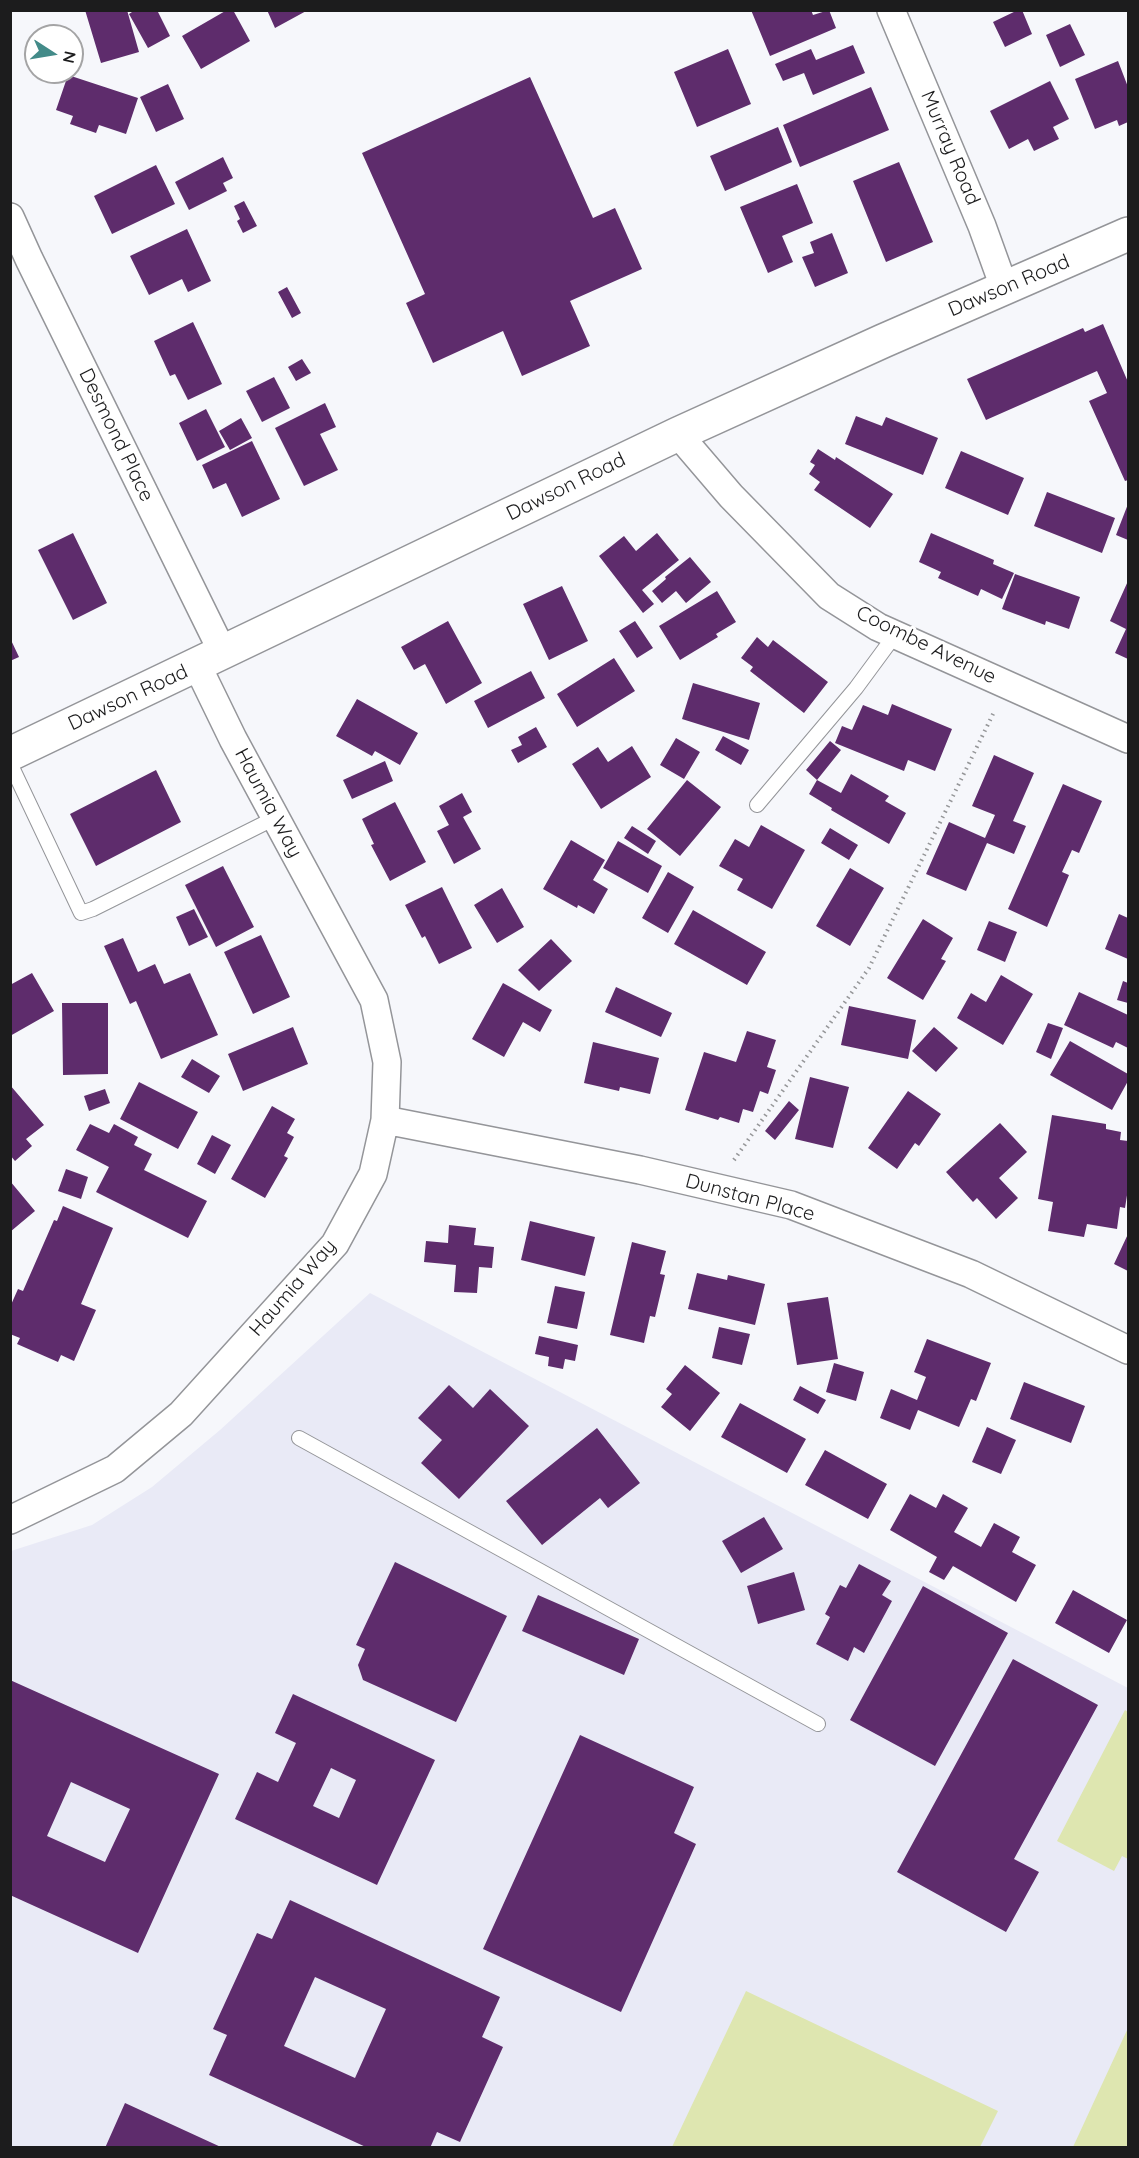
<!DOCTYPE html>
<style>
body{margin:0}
#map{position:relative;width:1139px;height:2158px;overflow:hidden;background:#f6f7fb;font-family:Quicksand,sans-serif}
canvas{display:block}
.frame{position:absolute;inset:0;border:12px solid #1c1c1d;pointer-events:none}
.north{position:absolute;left:24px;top:24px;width:60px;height:60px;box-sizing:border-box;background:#fff;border:2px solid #a4a4a5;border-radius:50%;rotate:102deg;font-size:16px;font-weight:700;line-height:24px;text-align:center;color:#1c1c1d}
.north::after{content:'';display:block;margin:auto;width:21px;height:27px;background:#438b89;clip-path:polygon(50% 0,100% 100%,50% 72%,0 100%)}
</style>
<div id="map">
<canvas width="1139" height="2158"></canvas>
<div class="frame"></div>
<div class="north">N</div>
</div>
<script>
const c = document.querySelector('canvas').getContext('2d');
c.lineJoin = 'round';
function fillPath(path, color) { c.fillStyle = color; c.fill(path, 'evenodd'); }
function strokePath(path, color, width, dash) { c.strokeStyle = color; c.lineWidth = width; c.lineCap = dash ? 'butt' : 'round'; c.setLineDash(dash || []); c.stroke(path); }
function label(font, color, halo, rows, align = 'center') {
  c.font = font + ' Quicksand,sans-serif'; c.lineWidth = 6; c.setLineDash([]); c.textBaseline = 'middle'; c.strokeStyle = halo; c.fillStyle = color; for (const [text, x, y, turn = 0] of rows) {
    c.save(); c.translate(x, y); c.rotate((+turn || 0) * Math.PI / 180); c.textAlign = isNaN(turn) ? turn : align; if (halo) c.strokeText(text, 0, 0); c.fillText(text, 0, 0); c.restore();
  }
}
const built = new Path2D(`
 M370,1293L1128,1688V2147L11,2148V1551L92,1525L152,1487L220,1430Z`);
const green = new Path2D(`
 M1125,1710L1128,1712V1859L1122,1856L1114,1871L1057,1841Z
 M746,1991L998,2111L980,2147H672Z
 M1128,2028V2147H1073Z`);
const building = new Path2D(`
 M85,10H127L139,52L101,63Z
 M135,10H157L170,36L148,48L129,14Z
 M227,10H233L250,41L201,69L182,36Z
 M267,10H308L275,28Z
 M751,10H811L813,15L829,10L836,28L770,56Z
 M1018,10H1022L1032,34L1005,47L993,22Z
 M1070,24L1085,55L1060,67L1046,35Z
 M853,45L865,73L813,95L804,73L783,81L775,64L811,49L816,60Z
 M728,49L751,104L697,127L674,72Z
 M1118,61L1128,87V122L1119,126L1117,120L1095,129L1075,79Z
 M68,75L138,98L126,134L99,125L96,133L70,124L73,116L56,110Z
 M530,77L593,218L615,208L642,269L570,301L590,346L522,376L503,331L433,363L406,303L425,294L362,153Z
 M1050,81L1069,119L1053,127L1059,139L1034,151L1028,139L1009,149L990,111Z
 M168,84L184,119L156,132L140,97Z
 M871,87L889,130L800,167L783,125Z
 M778,127L792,162L725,191L710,156Z
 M223,157L233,178L223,183L227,191L189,210L175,182Z
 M899,162L933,242L886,262L853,181Z
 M156,165L175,204L112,234L94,196Z
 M797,184L813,223L782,236L793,262L768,273L740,207Z
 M244,201L257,226L243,233L237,221L240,219L234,206Z
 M187,229L211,281L188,292L182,279L149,295L130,256Z
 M832,233L848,273L815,287L802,257L814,253L810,242Z
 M287,287L301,313L292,318L278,292Z
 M193,322L222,384L188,400L175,374L170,376L154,341Z
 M1103,324L1128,382V480L1125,481L1089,401L1107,393L1097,371L986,420L967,379L1083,328L1085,332Z
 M302,359L311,373L296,381L288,367Z
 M274,377L290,408L262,422L246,391Z
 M325,403L336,427L320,434L338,470L304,486L275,428Z
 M206,409L225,447L197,461L179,423Z
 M856,416L882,426L886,417L938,438L923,475L845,444Z
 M241,418L252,438L230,450L219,431Z
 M252,441L280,499L242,517L226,483L213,489L202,465Z
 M818,449L835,460L836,457L893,494L870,528L814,490L820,482L809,474L815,465L810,462Z
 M961,451L1024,478L1008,515L945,488Z
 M1047,492L1115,518L1102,553L1034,526Z
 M1128,504V540L1116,535Z
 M73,533L107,603L73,620L38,550Z
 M657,533L679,560L642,590L654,604L643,613L599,556L624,536L636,551Z
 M931,533L994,560L993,564L1014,573L1002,599L981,589L978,596L938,578L941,572L919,562Z
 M690,557L711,582L686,603L676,591L662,603L652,591L666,579L665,577Z
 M1015,574L1080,597L1069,629L1046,621L1045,625L1002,609Z
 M1128,581V659L1115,653L1126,629L1110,621Z
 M562,586L588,641L549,660L523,604Z
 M717,591L736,622L716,634L718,637L680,660L659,626Z
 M448,621L482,683L446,704L425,664L414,670L401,647Z
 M635,621L653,648L637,658L619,631Z
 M757,637L768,647L773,640L828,682L804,713L750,671L753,667L741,658Z
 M10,638L19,657L10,661Z
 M614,658L635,691L577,727L557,694Z
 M531,671L545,698L488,728L474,701Z
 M693,683L760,703L749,740L682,719Z
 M357,699L418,733L400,765L375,751L372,756L336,736Z
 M892,704L952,729L935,771L908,760L904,771L835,743L842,726L852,730L863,705L888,715Z
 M536,727L547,747L518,763L511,750L522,745L518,737Z
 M723,736L749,750L741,765L715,750Z
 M676,738L700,752L684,779L660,765Z
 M830,741L841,750L817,780L806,770Z
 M632,746L651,777L601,809L572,764L598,747L608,762Z
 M994,755L1034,773L1013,821L1026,826L1014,854L987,843L966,891L926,874L949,822L985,838L995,815L972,806Z
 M385,761L393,781L352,799L343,780Z
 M156,770L181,822L96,866L70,814Z
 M851,774L889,796L885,801L906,813L889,844L831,810L832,808L809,794L817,780L841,793Z
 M687,780L721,807L680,856L647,829Z
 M1063,784L1102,801L1079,853L1072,850L1062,872L1069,875L1047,927L1008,909Z
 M462,793L472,812L463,817L481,849L454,864L437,831L449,825L439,806Z
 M395,802L426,862L390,881L371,845L374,844L362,819Z
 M761,825L805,850L772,909L737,890L743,879L719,866L735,839L749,847Z
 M632,826L656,841L648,854L624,838Z
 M830,828L858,845L849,860L821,843Z
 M571,840L605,860L593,880L608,889L594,914L578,905L577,908L543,889Z
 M618,841L662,866L648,893L603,868Z
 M223,866L254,927L216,947L185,885Z
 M850,868L884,888L850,946L816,926Z
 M668,872L694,887L668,933L642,918Z
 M442,887L472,948L439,964L425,936L422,938L405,905Z
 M502,888L524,927L497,943L474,905Z
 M194,909L208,937L189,946L176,917Z
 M693,910L766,952L747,985L674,944Z
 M1119,914L1128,918V959L1105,949Z
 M923,919L953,938L941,959L946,961L923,1000L887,978Z
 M989,921L1017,932L1005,962L977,950Z
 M261,935L290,997L253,1014L224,952Z
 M123,938L138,972L155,964L164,984L190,973L218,1035L161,1059L136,1001L130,1004L104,946Z
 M551,939L572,961L539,991L518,970Z
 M32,973L54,1011L10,1036V985Z
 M1001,975L1033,994L1003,1045L957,1018L971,993L986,1002Z
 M1123,981L1128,983V1003L1117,1000Z
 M503,983L552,1010L540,1032L523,1022L504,1057L472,1039Z
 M616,987L672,1013L661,1037L605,1012Z
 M1079,992L1128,1015V1048L1116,1042L1113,1048L1064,1025Z
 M62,1003H108V1074L63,1075Z
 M849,1006L916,1020L908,1059L841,1045Z
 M1048,1023L1063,1028L1051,1059L1036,1052Z
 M293,1027L308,1064L243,1091L228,1054Z
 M934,1027L958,1048L936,1072L912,1051Z
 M747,1031L776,1040L767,1067L776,1070L768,1094L760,1091L753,1112L743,1109L739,1123L720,1117L718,1120L685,1110L704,1052L736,1062Z
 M1070,1041L1128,1074V1081L1112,1110L1050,1075Z
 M593,1042L659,1058L650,1094L620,1087L619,1091L584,1083Z
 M192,1059L220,1076L209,1093L181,1077Z
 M810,1077L849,1087L833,1148L795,1139Z
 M139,1082L198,1112L178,1149L120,1119Z
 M10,1085L44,1125L26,1139L32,1146L15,1161L10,1155Z
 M105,1089L110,1103L89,1111L84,1096Z
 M908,1091L941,1114L919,1146L915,1143L897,1169L868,1148Z
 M789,1101L799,1110L775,1140L765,1131Z
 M272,1106L295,1119L287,1133L294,1137L284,1156L288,1158L265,1198L231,1179Z
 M1052,1115L1106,1124V1129L1121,1132L1120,1140L1128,1141V1189L1125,1208L1120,1207L1117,1229L1087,1224L1084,1237L1048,1231L1053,1202L1038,1199Z
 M1000,1123L1027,1152L999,1178L1018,1198L996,1219L977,1198L973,1202L946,1172Z
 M90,1124L109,1133L114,1124L138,1137L134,1145L152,1154L144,1170L207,1201L188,1238L96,1192L109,1167L76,1150Z
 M212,1135L231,1145L215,1174L197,1164Z
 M66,1169L88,1177L81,1199L58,1191Z
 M10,1181L35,1211L10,1232Z
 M63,1206L113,1228L81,1304L96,1310L74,1361L61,1355L58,1362L17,1344L20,1338L10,1334V1307L18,1289L23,1291L54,1220L57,1221Z
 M530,1221L595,1237L585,1276L521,1260Z
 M449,1225L476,1228L474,1245L494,1247L492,1268L479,1267L477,1293L454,1292L456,1265L424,1262L426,1241L448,1243Z
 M1128,1234V1271L1114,1264Z
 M632,1242L666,1251L660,1274L665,1275L655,1317L650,1316L644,1343L610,1335Z
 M697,1273L727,1280L728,1275L765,1284L755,1325L688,1309Z
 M555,1286L585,1292L577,1329L547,1323Z
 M828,1297L838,1359L797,1365L787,1303Z
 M719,1327L750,1334L742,1365L712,1358Z
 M539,1336L578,1345L575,1361L565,1359L563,1369L548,1366L549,1357L535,1354Z
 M927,1339L991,1363L976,1401L971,1399L959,1427L918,1410L910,1430L880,1418L891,1389L917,1400L926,1377L914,1372Z
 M834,1363L864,1372L856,1401L826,1392Z
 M685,1365L720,1393L690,1431L661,1407L672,1394L666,1389Z
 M1024,1382L1085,1406L1071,1443L1010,1419Z
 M449,1385L473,1408L490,1389L529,1426L459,1499L421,1463L442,1440L418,1418Z
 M800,1386L826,1400L818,1414L793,1400Z
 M740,1403L806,1439L787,1473L721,1437Z
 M987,1427L1016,1440L1001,1474L972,1462Z
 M597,1428L640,1483L608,1508L600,1498L542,1545L506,1501Z
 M825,1450L887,1484L868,1519L805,1485Z
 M910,1494L936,1508L943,1494L968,1508L954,1532L981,1547L994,1523L1020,1537L1012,1552L1036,1565L1016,1602L953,1566L944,1580L929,1572L937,1557L890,1530Z
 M764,1517L783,1549L741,1573L722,1541Z
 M395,1562L507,1616L456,1722L363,1680L358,1665L365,1649L356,1645Z
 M859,1564L891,1581L882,1595L892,1601L864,1653L854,1647L848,1661L816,1644L830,1617L825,1614L840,1585L846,1588Z
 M794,1572L805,1610L758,1624L747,1586Z
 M923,1586L1008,1633L935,1766L850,1720Z
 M1073,1590L1127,1620L1109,1653L1055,1623Z
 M538,1595L639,1639L624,1675L522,1631Z
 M1013,1659L1098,1705L1014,1859L1039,1872L1006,1932L897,1872Z
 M10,1680L219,1774L138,1953L10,1895ZM71,1782L130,1809L105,1862L47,1836Z
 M293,1694L435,1760L377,1885L235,1819L257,1772L278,1782L296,1743L275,1733ZM331,1768L356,1780L339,1818L313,1806Z
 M580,1735L694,1787L674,1833L696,1844L621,2012L483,1949Z
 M290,1900L500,1997L482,2037L503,2047L460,2142L437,2132L430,2148H368L209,2075L227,2035L213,2029L257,1933L272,1939ZM315,1977L386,2009L355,2078L284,2046Z
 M125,2103L223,2148H105Z`);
const path = new Path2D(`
 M734,1160L869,968L994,712`);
const service = new Path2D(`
 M10,763L81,913L93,909L275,818
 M757,805L856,688L895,635
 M299,1438L818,1724`);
const minor = new Path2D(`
 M891,10L982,226L1004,287
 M10,217L29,259L223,653
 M678,434L731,496L829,596L878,627L1128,739
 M385,1120L640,1170L791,1205L971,1274L1128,1350
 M10,1520L115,1469L181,1414L335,1244L373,1174L385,1120L387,1062L374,1000L233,739L197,665`);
const secondary = new Path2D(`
 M10,754L678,434L883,341L1128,234`);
const streetNames = [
 ["Murray Road",950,148,67],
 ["Dawson Road",1009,286,-23],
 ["Desmond Place",116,435,64],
 ["Dawson Road",566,487,-26],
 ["Coombe Avenue",926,645,26],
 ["Dawson Road",128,698,-25],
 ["Haumia Way",268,803,62],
 ["Dunstan Place",750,1198,15],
 ["Haumia Way",293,1288,-49]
];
fillPath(built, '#e9eaf6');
fillPath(green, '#dee6b0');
fillPath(building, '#5e2c6c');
strokePath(service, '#949599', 16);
strokePath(minor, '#949599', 30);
strokePath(secondary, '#949599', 36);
strokePath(path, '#959698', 4, [1.5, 4.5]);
strokePath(service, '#fff', 14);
strokePath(minor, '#fff', 27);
strokePath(secondary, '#fff', 33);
label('20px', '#1c1c1d', '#fff', streetNames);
</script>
